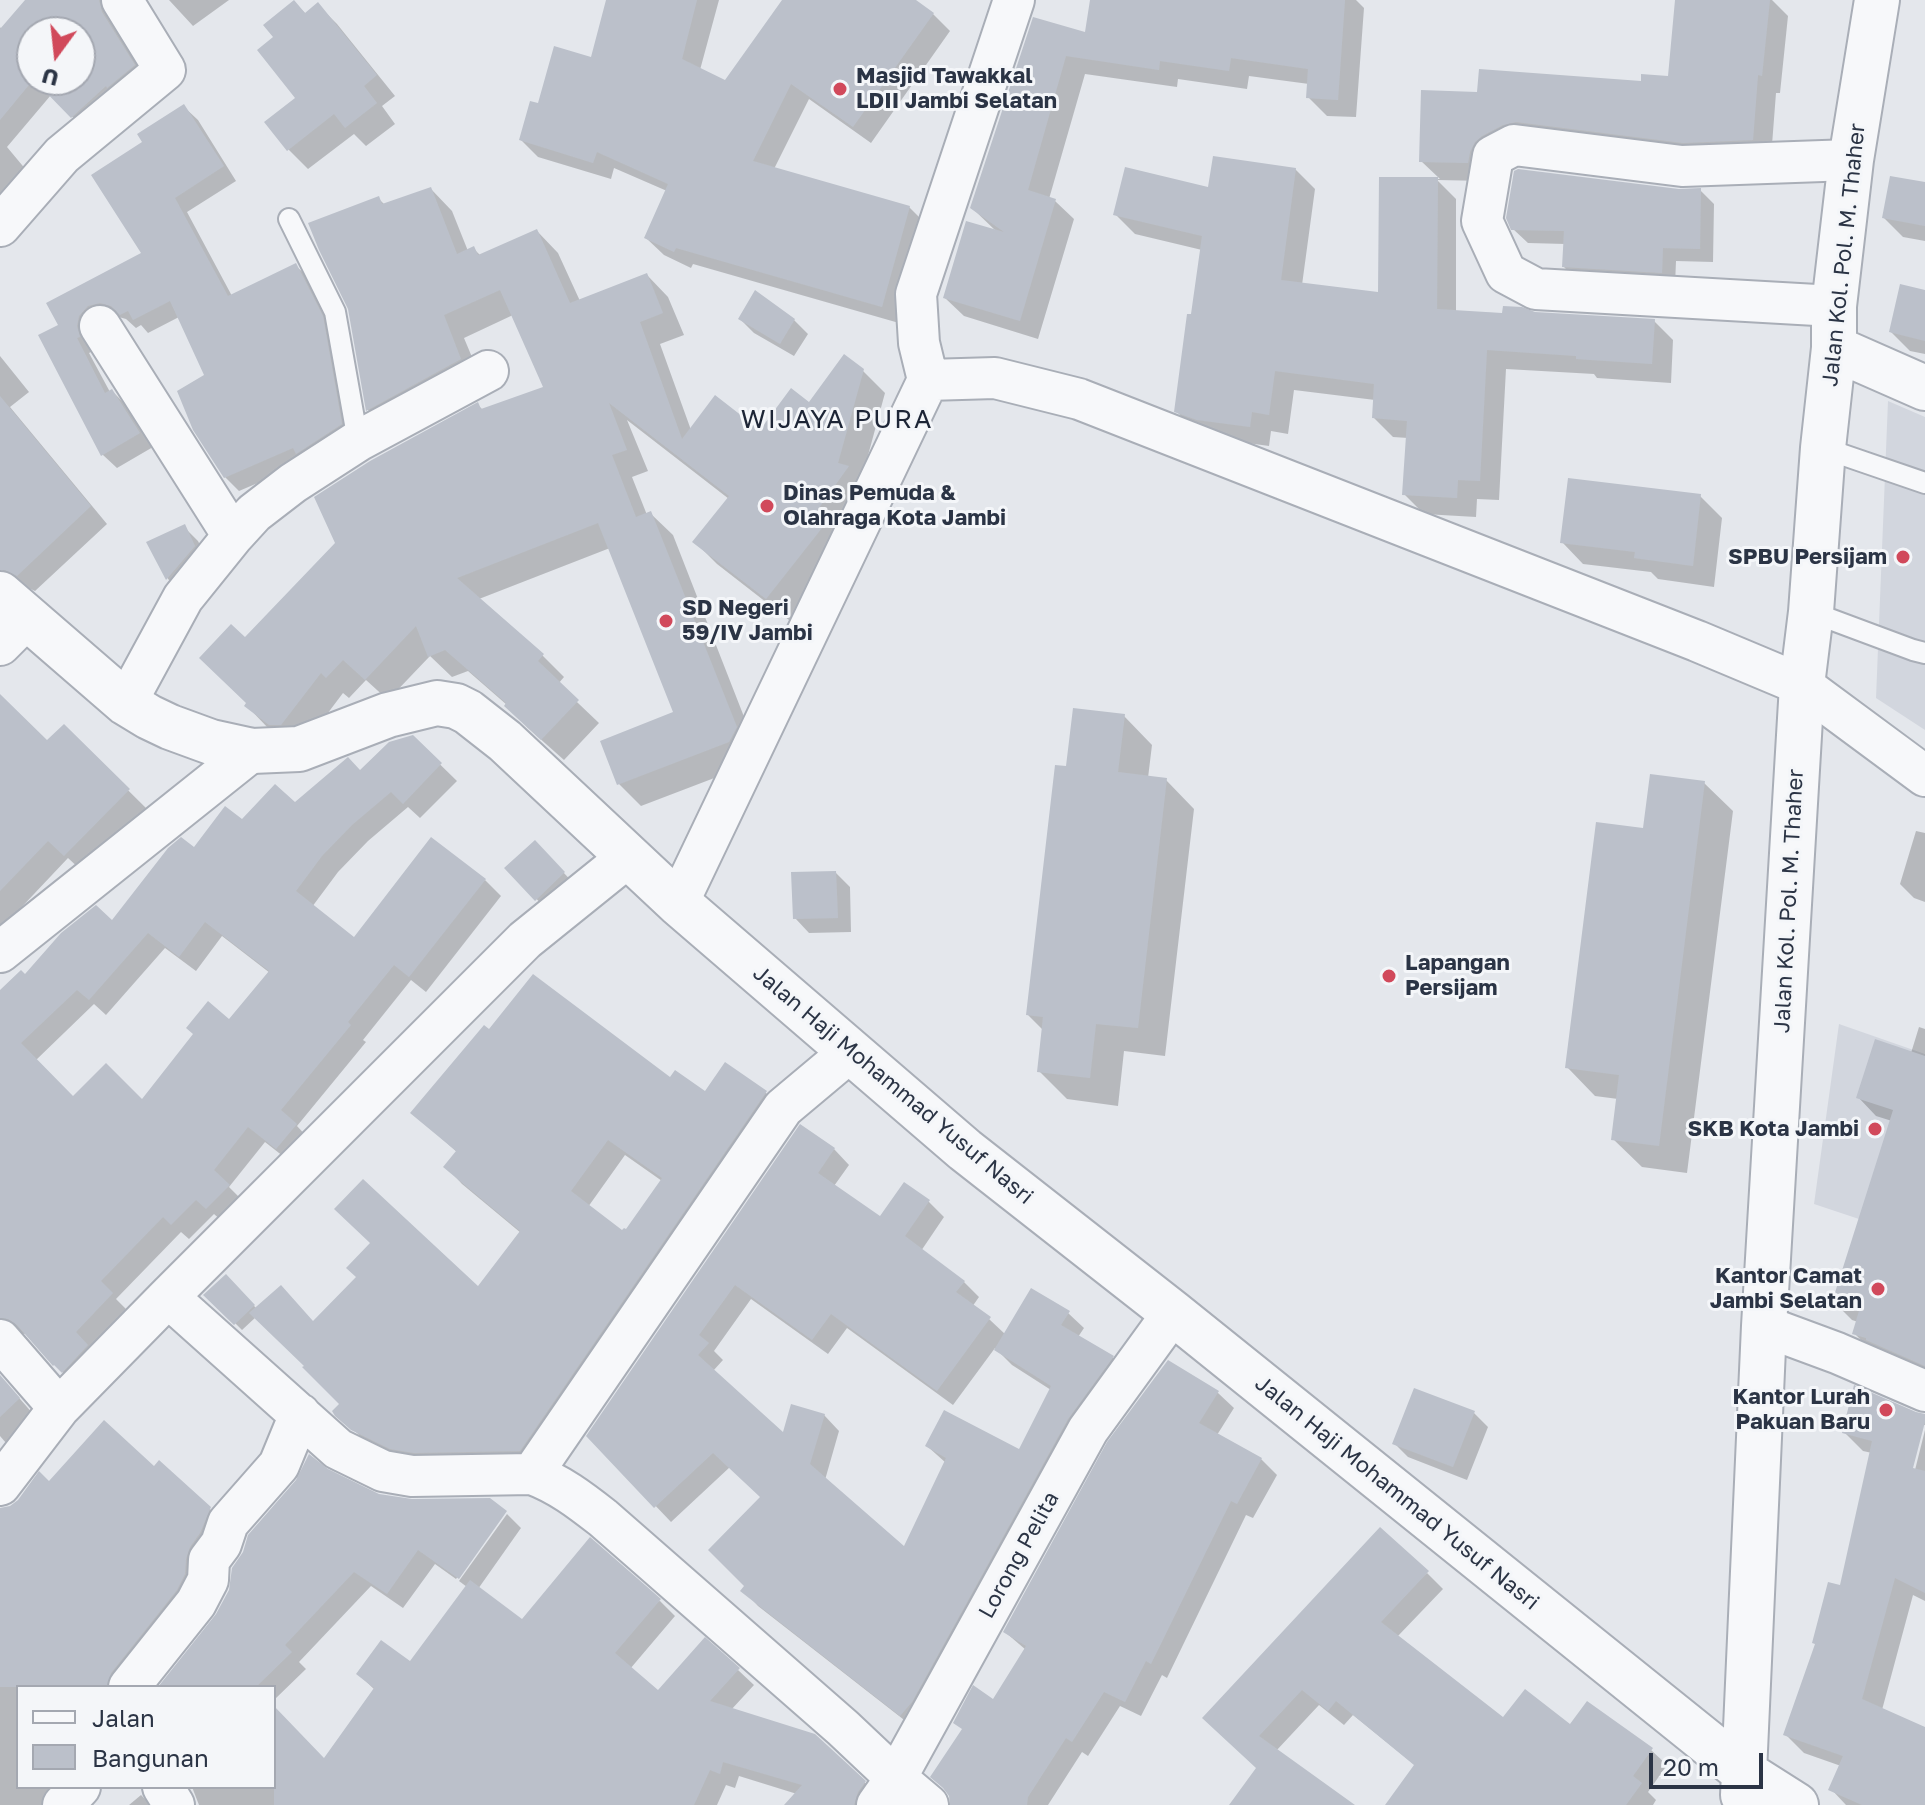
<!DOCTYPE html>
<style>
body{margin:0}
#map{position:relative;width:1925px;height:1805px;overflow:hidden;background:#e4e7ec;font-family:"Golos Text",sans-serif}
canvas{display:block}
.legend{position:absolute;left:16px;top:1685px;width:260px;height:104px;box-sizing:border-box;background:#f4f6f9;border:2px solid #a4a8b1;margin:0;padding:10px 14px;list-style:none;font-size:24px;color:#2b3445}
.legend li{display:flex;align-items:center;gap:16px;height:40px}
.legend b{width:40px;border:2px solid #a4a8b1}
.north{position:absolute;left:16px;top:16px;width:80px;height:80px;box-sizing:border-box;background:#f4f6f9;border:2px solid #a4a8b1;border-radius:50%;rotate:195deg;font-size:22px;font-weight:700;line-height:32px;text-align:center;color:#2b3445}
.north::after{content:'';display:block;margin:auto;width:28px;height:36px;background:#d1495b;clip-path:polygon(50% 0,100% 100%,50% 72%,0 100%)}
.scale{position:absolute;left:1649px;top:1753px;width:114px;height:36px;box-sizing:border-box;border:4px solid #2b3445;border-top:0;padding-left:10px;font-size:24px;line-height:28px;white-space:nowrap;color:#2b3445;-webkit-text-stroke:6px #f4f6f9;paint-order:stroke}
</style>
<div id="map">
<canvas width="1925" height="1805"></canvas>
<ul class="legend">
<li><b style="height:10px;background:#f7f8fa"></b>Jalan</li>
<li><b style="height:22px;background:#bbc0ca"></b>Bangunan</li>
</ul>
<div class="north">U</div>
<div class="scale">20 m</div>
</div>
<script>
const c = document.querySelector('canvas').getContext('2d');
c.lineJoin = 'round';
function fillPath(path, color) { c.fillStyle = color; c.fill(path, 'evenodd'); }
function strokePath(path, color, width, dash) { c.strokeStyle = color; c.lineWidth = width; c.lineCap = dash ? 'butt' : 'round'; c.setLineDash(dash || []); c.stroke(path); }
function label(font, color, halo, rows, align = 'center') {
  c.font = font + ' "Golos Text",sans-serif'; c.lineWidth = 6; c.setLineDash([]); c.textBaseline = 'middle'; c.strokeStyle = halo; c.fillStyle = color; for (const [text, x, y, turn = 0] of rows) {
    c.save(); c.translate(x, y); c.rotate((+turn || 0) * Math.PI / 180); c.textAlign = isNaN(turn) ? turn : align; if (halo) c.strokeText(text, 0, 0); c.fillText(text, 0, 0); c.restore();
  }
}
const built = new Path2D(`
 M1888,401L1925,417V730L1876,698Z
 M1839,1024L1925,1054V1241L1814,1204Z`);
const shadow = new Path2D(`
 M27,0H123L150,82L88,133L51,95L7,147L37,183L0,203V27L2,30ZM32,32H80V80H32Z
 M169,0H229L193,26Z
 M608,0H719L700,70L726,82L784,0H913L933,14L950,31L871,143L809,99L774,169L909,207L927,225L899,323L693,264L691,268L664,255L646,238L667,191L614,168L611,179L538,157L521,140L540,106L592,59Z
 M1092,0H1356L1364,8L1356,117L1327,116L1308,97L1309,84L1249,76L1247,89L1178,79L1177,87L1085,74L1049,199L1055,201L1074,219L1038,339L964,316L945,298L997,232L972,208L1034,20L1087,35Z
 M1677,0H1772L1788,16L1780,93H1776L1771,158L1536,140L1486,181L1437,180L1456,199V312L1534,314L1654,321L1673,340L1671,383L1597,378L1594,374L1506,369L1499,500L1477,499L1476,517L1424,514L1404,494L1408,438L1393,437L1374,418L1375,400L1294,390L1288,434L1271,431L1269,446L1218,439L1196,431L1176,411L1193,316L1202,250L1135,234L1115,214L1295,169L1315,189L1302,285L1380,294L1381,179H1440L1421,161L1479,94L1642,84L1670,78Z
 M294,2L306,14L318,5L337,24L395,96L382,106L395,124L366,146L354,134L308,169L289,150L267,123L298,98L276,38Z
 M184,107L198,120L236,181L187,212L232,296L296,266L310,279L336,332L355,438L307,462L239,491L225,477L207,376L179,317L148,333L141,325L136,328L126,319L115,316L93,351L89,353L110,392L112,391L126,405L153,447L117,468L103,455L60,326L144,254L145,143Z
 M1925,184V241L1903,237L1884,218Z
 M431,189L452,211L468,251L474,249L481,256L537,231L558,253L580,301L647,275L668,297L684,335L660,344L691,430L761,432L863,371L885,393L842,551L789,620L717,564L695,542L729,499L627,420L648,471L632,477L647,515L651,514L673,535L757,750L751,764L641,806L619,784L602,742L676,714L610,548L479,599L542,655L564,677L558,684L599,723L564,760L528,728L507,705L468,671L452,677L430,656L388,700L366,680L349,698L343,693L303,746H293L268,728L247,706L249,704L245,640L478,405L483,410L546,388L513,315L464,338L482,381L389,431L368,410L378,198L385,205Z
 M1700,190L1714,204L1713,262L1676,261L1675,286L1578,281L1564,267L1565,244L1528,243L1513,229L1679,191Z
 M1925,292V354L1910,351L1891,332Z
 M740,319L794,320L808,334L794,356L754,333Z
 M0,356L29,392L10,407L107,524L35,591L24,586H18L0,568Z
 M1700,496L1722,518L1714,587L1658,579L1651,572L1583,564L1562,542Z
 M184,527L198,541L208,561L182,592L168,579L149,542Z
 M0,696L47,743L64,727L147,809L84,873L68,858L0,930Z
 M1124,716L1152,745L1148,778L1166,780L1194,809L1165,1056L1124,1051L1118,1106L1067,1099L1039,1071L1043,1030L1028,1015L1067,768Z
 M412,737L457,781L420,818L408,807L368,841L338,872L312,907L354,940L485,880L501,896L426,992L411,980L363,1040L366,1042L297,1126L311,1141L293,1164L265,1142L229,1187L244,1202L224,1223L214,1214L189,1239L181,1232L116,1299L128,1311L70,1380L26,1334L13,1333L0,1340V993L113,923L194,850L242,821L295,805L360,773ZM222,936L270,973L229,1022L142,1102L73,1098L35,1061L94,1004L106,1015L165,948L196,971Z
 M1704,783L1733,811L1687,1173L1642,1167L1613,1139L1618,1099L1595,1096L1567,1067L1645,830Z
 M1916,831L1925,833V902L1914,898L1900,884Z
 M549,857L578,888L545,908L531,893Z
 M836,873L850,887L851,932L809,933L795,918Z
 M1919,1027L1925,1029V1376L1873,1352L1854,1333L1858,1322L1852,1320L1834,1302L1892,1121L1876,1116L1858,1097L1911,1053Z
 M489,1031L670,1079L705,1094L725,1065L766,1093L782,1110L536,1467L432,1469L370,1446L335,1411L342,1404L306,1366L256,1317L242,1330L206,1294L226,1277L257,1309L314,1323L478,1289L521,1233L462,1184L446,1167L458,1153L413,1113ZM625,1155L662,1181L626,1232L623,1233L588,1207Z
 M834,1149L849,1165L834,1186L880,1219L905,1184L929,1202L944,1217L921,1251L964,1282L979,1297L972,1307L989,1319L1006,1335L1068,1313L1084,1328L1078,1337L1112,1357L1128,1373L917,1730L758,1606L743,1590L747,1586L762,1497L730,1467L671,1522L589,1436ZM751,1299L828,1354L847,1328L953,1405L995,1348L1012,1365L1051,1390L1020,1452L927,1446L946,1463L905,1550L825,1480L839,1431L824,1415L784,1435L713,1371L723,1360L714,1351Z
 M1168,1362L1218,1393L1234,1408L1217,1435L1261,1459L1277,1475L1253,1518L1246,1515L1167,1678L1162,1675L1141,1716L1120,1706L1088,1756L1082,1752L1048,1805H952L993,1702L1026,1650L1005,1632Z
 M0,1376L34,1415L6,1443L0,1436Z
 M1474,1413L1488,1427L1467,1480L1408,1457L1394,1443Z
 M1915,1414L1925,1416V1425H1922L1909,1478H1913L1925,1430V1601L1913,1595L1882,1710L1925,1729V1805H1846L1831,1789L1841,1766L1804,1753L1785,1734L1842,1587L1872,1453L1863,1451L1844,1432Z
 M154,1468L210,1509L226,1525L127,1687H18V1787H78L61,1805H0V1509L9,1508L50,1484Z
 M326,1471L378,1495L503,1513L456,1579L435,1564L403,1608L371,1586L299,1662L306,1669L274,1700V1687H161Z
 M507,1514L521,1528L478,1589L522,1622L660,1601L675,1616L630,1669L659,1692L738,1670L754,1685L731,1710L864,1782L880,1798L875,1805H787L797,1794L739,1776L735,1788L726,1785L717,1805H199L192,1787H274V1708L325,1761L375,1690L358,1674L411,1664L467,1587L459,1581Z
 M1427,1573L1443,1589L1397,1637L1503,1720L1570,1727L1651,1750L1667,1765L1648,1792L1656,1800L1653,1805H1388L1416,1766L1353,1715L1344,1725L1319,1705L1276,1751L1350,1805H1232L1258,1768L1220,1734Z
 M141,1795L151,1805H129Z`);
const building = new Path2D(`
 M25,0H99L102,12L135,65L107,88L106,86L71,118L34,80H80V32H32V80H33L0,120V29Z
 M294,0L305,13L318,2L377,75L364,86L377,103L345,128L334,114L287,151L264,122L295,98L257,50L273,37L263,25Z
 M606,0H697L682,59L725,80L782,0H916L934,13L853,127L791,84L753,161L910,206L882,307L676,248L674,252L644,238L668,184L597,152L593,163L519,140L530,101L538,103L554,46L591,57Z
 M1090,0H1345L1338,100L1306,98L1308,69L1231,58L1229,71L1160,61L1159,70L1066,56L1028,190L1056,199L1020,321L943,298L966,221L1004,232L970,208L1033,17L1085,32Z
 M1675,0H1770L1762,76L1758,75L1753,140L1683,143L1516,122L1503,125L1482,136L1475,142L1470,152L1468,163L1419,162L1421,90L1477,92L1479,69L1641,81V74L1668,76Z
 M184,104L224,166L175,198L228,296L296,263L323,316L342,424L296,454L293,448L224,478L193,430L177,391L204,375L170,301L133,320L128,311L120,315L111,306L100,303L88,306L79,316L77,326L80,337L77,338L105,393L112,389L140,433L101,456L38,335L58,325L46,303L141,253L91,175L142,142L137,134Z
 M1213,156L1296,168L1281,280L1378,292L1379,177H1438L1437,309L1502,313L1503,306L1522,307L1535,312L1655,319L1652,364L1576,359V356L1487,350L1480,481L1458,480L1457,498L1402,495L1407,421L1372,418L1374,384L1275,371L1269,415L1252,412L1250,427L1197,420L1174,412L1187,314H1191L1202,236L1113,215L1125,167L1208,187Z
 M1518,169L1679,189L1701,188L1700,249L1663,248L1662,273L1562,267L1564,231L1511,230L1506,218L1514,171Z
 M1890,176L1925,182V226L1882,218Z
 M431,187L457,254L474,246L478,255L537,229L570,303L647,273L663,313L640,322L682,439L715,395L760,430L791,388L809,402L844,354L864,369L838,463L849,466L811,519L822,528L766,599L692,542L729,496L609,403L627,450L612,455L636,517L651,511L737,727L729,742L617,785L600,741L673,712L598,523L457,578L544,654L538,661L579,700L541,740L504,706L506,703L445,650L428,657L416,626L365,680L343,660L326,678L321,673L281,725H269L244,706L246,703L199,658L231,624L245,637L335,543L314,497L370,461L478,402L481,409L543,387L500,290L444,315L461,359L366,411L348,309L319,250L308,223L379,196L382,204Z
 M1900,284L1925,290V341L1889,332Z
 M755,290L795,319L780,344L738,319Z
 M0,396L91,506L17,576L5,570H0Z
 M1568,478L1701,494L1693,566L1634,558L1635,552L1560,543Z
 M185,524L195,546L166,580L146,542Z
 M0,694L47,740L64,724L130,789L64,856L48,841L0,891Z
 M1073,708L1125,714L1118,772L1167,778L1138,1028L1096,1024L1090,1078L1037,1072L1043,1017L1026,1015L1055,765L1066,766Z
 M413,735L442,763L403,804L391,792L352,825L322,856L296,891L354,937L431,837L486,879L409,977L394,965L348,1022L351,1025L281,1110L297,1124L276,1149L248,1127L214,1170L230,1185L206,1209L196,1200L171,1225L163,1217L101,1281L113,1293L76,1332L88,1345L62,1373L54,1365L53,1366L17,1325L8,1319L0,1318V990L21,970L25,974L61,933L96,905L112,920L168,848L181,837L194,847L225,806L242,819L275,784L295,802L348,757L360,770L389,742ZM205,922L269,971L229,1019L208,1001L186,1028L193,1034L142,1099L106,1063L73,1096L21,1043L77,990L89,1000L148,933L179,957Z
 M1650,774L1705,781L1659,1146L1611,1140L1619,1075L1565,1068L1596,822L1643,828Z
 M535,840L565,872L535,901L504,868Z
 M836,871L838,918L793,919L791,872Z
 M533,974L670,1077L675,1070L705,1091L725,1062L767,1091L520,1451L414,1453L390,1449L351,1430L335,1416L332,1411L339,1404L302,1367L304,1366L249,1313L281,1285L313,1321L356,1277L346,1268L370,1243L334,1209L363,1179L478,1286L520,1231L443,1167L456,1151L410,1113L484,1025L489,1029ZM608,1140L662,1178L626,1229L624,1228L622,1230L571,1191Z
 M1875,1039L1925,1056V1366L1866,1340V1338L1852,1334L1859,1311L1832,1302L1893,1110L1856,1098Z
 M800,1124L835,1148L818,1173L880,1216L904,1182L930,1200L905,1236L965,1281L956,1292L991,1317L937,1391L831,1314L812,1340L735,1285L699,1335L709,1343L698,1355L783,1432L791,1404L825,1414L810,1464L904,1546L946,1458L925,1446L944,1410L1019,1449L1051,1386L994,1350L1031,1288L1070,1311L1061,1325L1114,1356L1068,1419L912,1702L900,1716L740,1591L744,1586L708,1550L760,1497L713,1453L654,1508L586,1436Z
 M226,1274L255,1305L234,1325L203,1295Z
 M1168,1360L1219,1391L1199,1423L1262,1458L1237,1504L1231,1501L1151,1664L1146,1661L1125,1702L1104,1692L1072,1742L1066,1738L1028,1797L1027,1805H950L949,1796L943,1788L930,1777L962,1729L953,1723L973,1685L993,1699L1026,1646L1003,1632L1107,1442Z
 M0,1375L20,1398L0,1417Z
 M1854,1385L1916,1412L1925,1414V1422L1913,1468L1925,1471V1593L1895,1578L1862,1699L1925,1727V1805H1862L1828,1790L1843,1756L1783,1735L1815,1644L1812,1643L1828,1582L1840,1585L1872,1441L1842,1433Z
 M1414,1388L1475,1411L1453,1467L1392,1444Z
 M104,1420L154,1466L159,1460L211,1507L200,1533L190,1547L186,1559L185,1574L177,1590L111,1673L107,1687H0V1508L10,1506L18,1500L39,1471L49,1481Z
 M309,1454L328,1469L379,1494L412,1499L490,1498L507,1511L459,1579L418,1550L387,1594L354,1572L285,1645L292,1652L256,1687H158L216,1614L229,1590L232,1568L243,1552L248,1535L296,1480Z
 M1380,1527L1429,1571L1381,1622L1503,1717L1525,1689L1570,1724L1587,1701L1653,1748L1633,1776L1642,1783L1626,1805H1385L1414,1765L1336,1701L1328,1711L1302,1690L1259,1736L1355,1805H1229L1256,1768L1202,1718Z
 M590,1537L661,1599L615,1653L658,1690L705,1637L740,1668L710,1701L815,1734L866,1781L858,1792L854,1805H784L802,1785L723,1762L720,1774L710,1770L694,1805H274V1706L324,1758L374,1688L356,1674L381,1640L410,1661L470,1580L522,1619Z`);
const service = new Path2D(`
 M289,219L335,312L358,441
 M1823,448L1925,483
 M1811,612L1913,650L1925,653`);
const minor = new Path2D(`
 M0,226L62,155L165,70L122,0
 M1834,306L1536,289L1506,273L1482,221L1493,156L1514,145L1682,166L1851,160
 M100,326L233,536
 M928,380L995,378L1079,399L1697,641L1802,685L1925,776
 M0,645L27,618
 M126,703L183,598L233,536L254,513L293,483L358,441L488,371
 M678,903L928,380L919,343L916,294L1014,0
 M0,952L252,751
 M168,1297L338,1449L383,1471L412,1476L532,1474C559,1484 580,1500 603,1518L843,1728L896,1778L928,1805
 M1764,1326L1837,1353L1925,1391
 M0,1340L59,1408
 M532,1474L783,1108L851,1051
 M0,1485L59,1408L168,1297L525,940L628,857
 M129,1687L196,1603L208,1580L209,1560L221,1544L228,1523L279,1465L300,1414
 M163,1787L174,1805
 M63,1805L80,1787
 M877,1805L896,1778L1088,1430L1173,1313`);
const tertiary = new Path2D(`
 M1834,348L1925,388
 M0,594L126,703L149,717L170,727L211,742L252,751L299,749L388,715L437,703L456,706L468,712L505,741L678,903L965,1150L1173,1313L1744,1772L1796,1805
 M1743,1795L1764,1326L1802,685L1811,612L1823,448L1834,348V306L1851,160L1877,0`);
const markers = [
 [840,89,8,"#d1495b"],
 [767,506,8,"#d1495b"],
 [1903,557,8,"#d1495b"],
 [666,621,8,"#d1495b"],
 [1389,976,8,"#d1495b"],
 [1875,1129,8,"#d1495b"],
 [1878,1289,8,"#d1495b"],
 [1886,1410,8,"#d1495b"]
];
const poiNames = [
 ["Masjid Tawakkal",856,76],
 ["LDII Jambi Selatan",856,101],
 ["Dinas Pemuda &",783,493],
 ["Olahraga Kota Jambi",783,518],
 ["SPBU Persijam",1887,557,"right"],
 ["SD Negeri",682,608],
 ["59/IV Jambi",682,633],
 ["Lapangan",1405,963],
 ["Persijam",1405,988],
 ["SKB Kota Jambi",1859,1129,"right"],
 ["Kantor Camat",1862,1276,"right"],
 ["Jambi Selatan",1862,1301,"right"],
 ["Kantor Lurah",1870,1397,"right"],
 ["Pakuan Baru",1870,1422,"right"]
];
const streetNames = [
 ["Jalan Kol. Pol. M. Thaher",1844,255,-84],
 ["Jalan Kol. Pol. M. Thaher",1789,901,-87],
 ["Jalan Haji Mohammad Yusuf Nasri",893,1085,40],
 ["Jalan Haji Mohammad Yusuf Nasri",1397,1493,39],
 ["Lorong Pelita",1019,1555,-61]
];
const quarterNames = [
 ["WIJAYA PURA",837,420]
];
fillPath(built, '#d2d6de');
fillPath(shadow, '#0003');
fillPath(building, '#bbc0ca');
strokePath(service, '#a9aeb7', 24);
strokePath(minor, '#a9aeb7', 44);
strokePath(tertiary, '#a9aeb7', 48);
strokePath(service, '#f7f8fa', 20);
strokePath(minor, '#f7f8fa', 40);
strokePath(tertiary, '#f7f8fa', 44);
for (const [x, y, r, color] of markers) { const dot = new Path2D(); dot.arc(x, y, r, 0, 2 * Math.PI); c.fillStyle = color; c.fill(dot); strokePath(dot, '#f4f6f9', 3); }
label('bold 22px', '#2b3445', '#f4f6f9', poiNames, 'left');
label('22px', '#2b3445', '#f4f6f9', streetNames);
c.letterSpacing = '2px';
label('26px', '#1d2536', '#f4f6f9', quarterNames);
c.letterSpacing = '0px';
</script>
